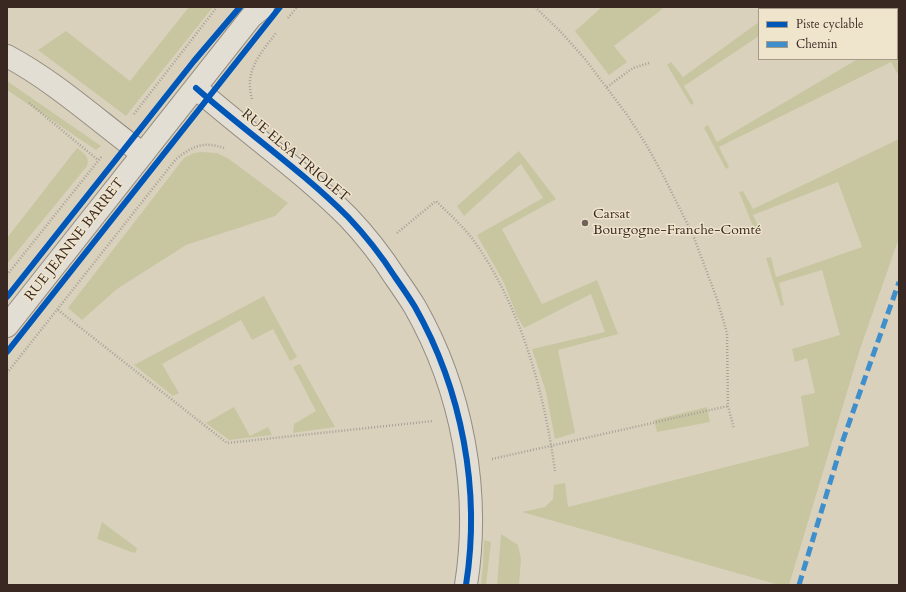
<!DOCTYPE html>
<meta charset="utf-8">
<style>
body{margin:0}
#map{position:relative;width:906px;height:592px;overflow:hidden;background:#dad1bd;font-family:Cardo,serif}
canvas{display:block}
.frame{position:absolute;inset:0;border:8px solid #392822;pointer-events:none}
.legend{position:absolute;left:758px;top:8px;width:140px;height:52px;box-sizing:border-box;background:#efe4cc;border:1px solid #a69988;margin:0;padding:5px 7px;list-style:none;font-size:12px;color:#392822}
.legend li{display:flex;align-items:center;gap:8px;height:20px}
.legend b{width:20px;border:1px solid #a69988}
</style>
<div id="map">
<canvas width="906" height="592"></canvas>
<div class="frame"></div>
<ul class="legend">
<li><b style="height:5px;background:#0057b8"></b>Piste cyclable</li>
<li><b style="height:5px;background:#3e8fcb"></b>Chemin</li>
</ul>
</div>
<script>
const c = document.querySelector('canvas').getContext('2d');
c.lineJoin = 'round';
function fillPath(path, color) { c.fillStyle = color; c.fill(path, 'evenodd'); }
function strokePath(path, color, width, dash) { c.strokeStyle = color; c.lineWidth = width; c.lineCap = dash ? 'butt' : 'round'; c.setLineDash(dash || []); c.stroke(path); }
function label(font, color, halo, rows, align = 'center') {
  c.font = font + ' Cardo,serif'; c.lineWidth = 3; c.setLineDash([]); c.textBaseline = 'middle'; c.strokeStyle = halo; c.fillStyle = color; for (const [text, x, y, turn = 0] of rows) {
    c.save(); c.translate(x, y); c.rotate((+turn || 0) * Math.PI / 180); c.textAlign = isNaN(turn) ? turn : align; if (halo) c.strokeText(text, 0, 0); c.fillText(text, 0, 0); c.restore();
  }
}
const green = new Path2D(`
 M189,7H213L126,116L38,50L66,31L130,81Z
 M602,7H665L614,46L627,62L609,75L575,31Z
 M871,7H899V76L891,62L719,147L729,167L726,169L704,128L708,125L717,142L858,59H897V9H873Z
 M759,22V36L684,86L694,103L691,105L667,65L671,62L683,77Z
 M7,81L101,146L96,150L7,90Z
 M899,139V238L860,349L789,585H779L522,512L545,507L553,499L554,485L565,483L568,507L809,446L801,396L815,393L807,358L795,362L792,349L840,335L822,270L779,283L784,305L781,306L766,258L771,257L776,277L862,247L838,182L753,215L762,234L757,236L739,192L743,191L753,209Z
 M77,148C84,153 90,157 87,166L7,264V238Z
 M519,151L556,199L502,229L542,304L597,280L618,334L558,350L575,433L555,439L546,392L532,349L605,332L591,294L524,328L517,316L504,283L477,235L543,198L521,164L464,216L457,206Z
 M202,152L217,153L229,159L288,203L275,216L186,245L117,289L82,320L68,308L184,158L194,153Z
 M264,296L297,357L290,361L273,329L252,340L241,320L162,364L179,393L173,396L134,365Z
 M300,364L335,427L293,433L294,424L316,411L293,367Z
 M234,407L250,436L268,427L272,435L229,440L206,423Z
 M707,407L710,422L657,432L654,420Z
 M102,522L137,548L136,552L134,553L97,539Z
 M501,534L518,545L521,559L519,585H497Z
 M484,540L491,542L486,585H481L483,565Z`);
const path = new Path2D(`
 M535,7L561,32L585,59L628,116L647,146L663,175L693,235L717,299L727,333L728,406L734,429
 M288,18L297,7
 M607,87L633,68L649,63
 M252,99C244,71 260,54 276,33
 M29,103L98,160
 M134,114L217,7
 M397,233L436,201C449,214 463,226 474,241C521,307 544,391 555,471
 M7,275L102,156
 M58,310L227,443L433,421
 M7,373L176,159C193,146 203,141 224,148
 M492,459L728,406`);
const street = new Path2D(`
 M7,56C56,82 98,121 143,154
 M196,88C246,132 301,170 348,217C366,236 381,255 395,277C402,287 409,297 415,307C462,390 481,490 466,585
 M7,326L251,17L263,7`);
const quiet = new Path2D(`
 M799,585L843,440L899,282`);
const cycleway = new Path2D(`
 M196,88C246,132 301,170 348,217C366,236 381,255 395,277C402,287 409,297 415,307C462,390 481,490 466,585
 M7,297L194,61L240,7
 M7,352L280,7`);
const markers = [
 [585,223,4,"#716358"]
];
const streetNames = [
 ["RUE ELSA TRIOLET",295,156,40],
 ["RUE JEANNE BARRET",75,240,-52]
];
const poiNames = [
 ["Carsat",593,215],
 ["Bourgogne-Franche-Comté",593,231]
];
fillPath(green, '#c7c6a1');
strokePath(street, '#948c81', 24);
strokePath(path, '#a5a198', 2.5, [1, 2]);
strokePath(street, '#e2ded3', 22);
strokePath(quiet, '#3e8fcb', 5, [10, 5]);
strokePath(cycleway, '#0057b8', 6);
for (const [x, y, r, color] of markers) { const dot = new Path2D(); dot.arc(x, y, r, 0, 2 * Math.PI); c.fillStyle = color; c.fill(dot); strokePath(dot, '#efe4cc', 1.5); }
label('14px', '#392822', '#efe4cc', streetNames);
label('14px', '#392822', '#efe4cc', poiNames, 'left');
</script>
